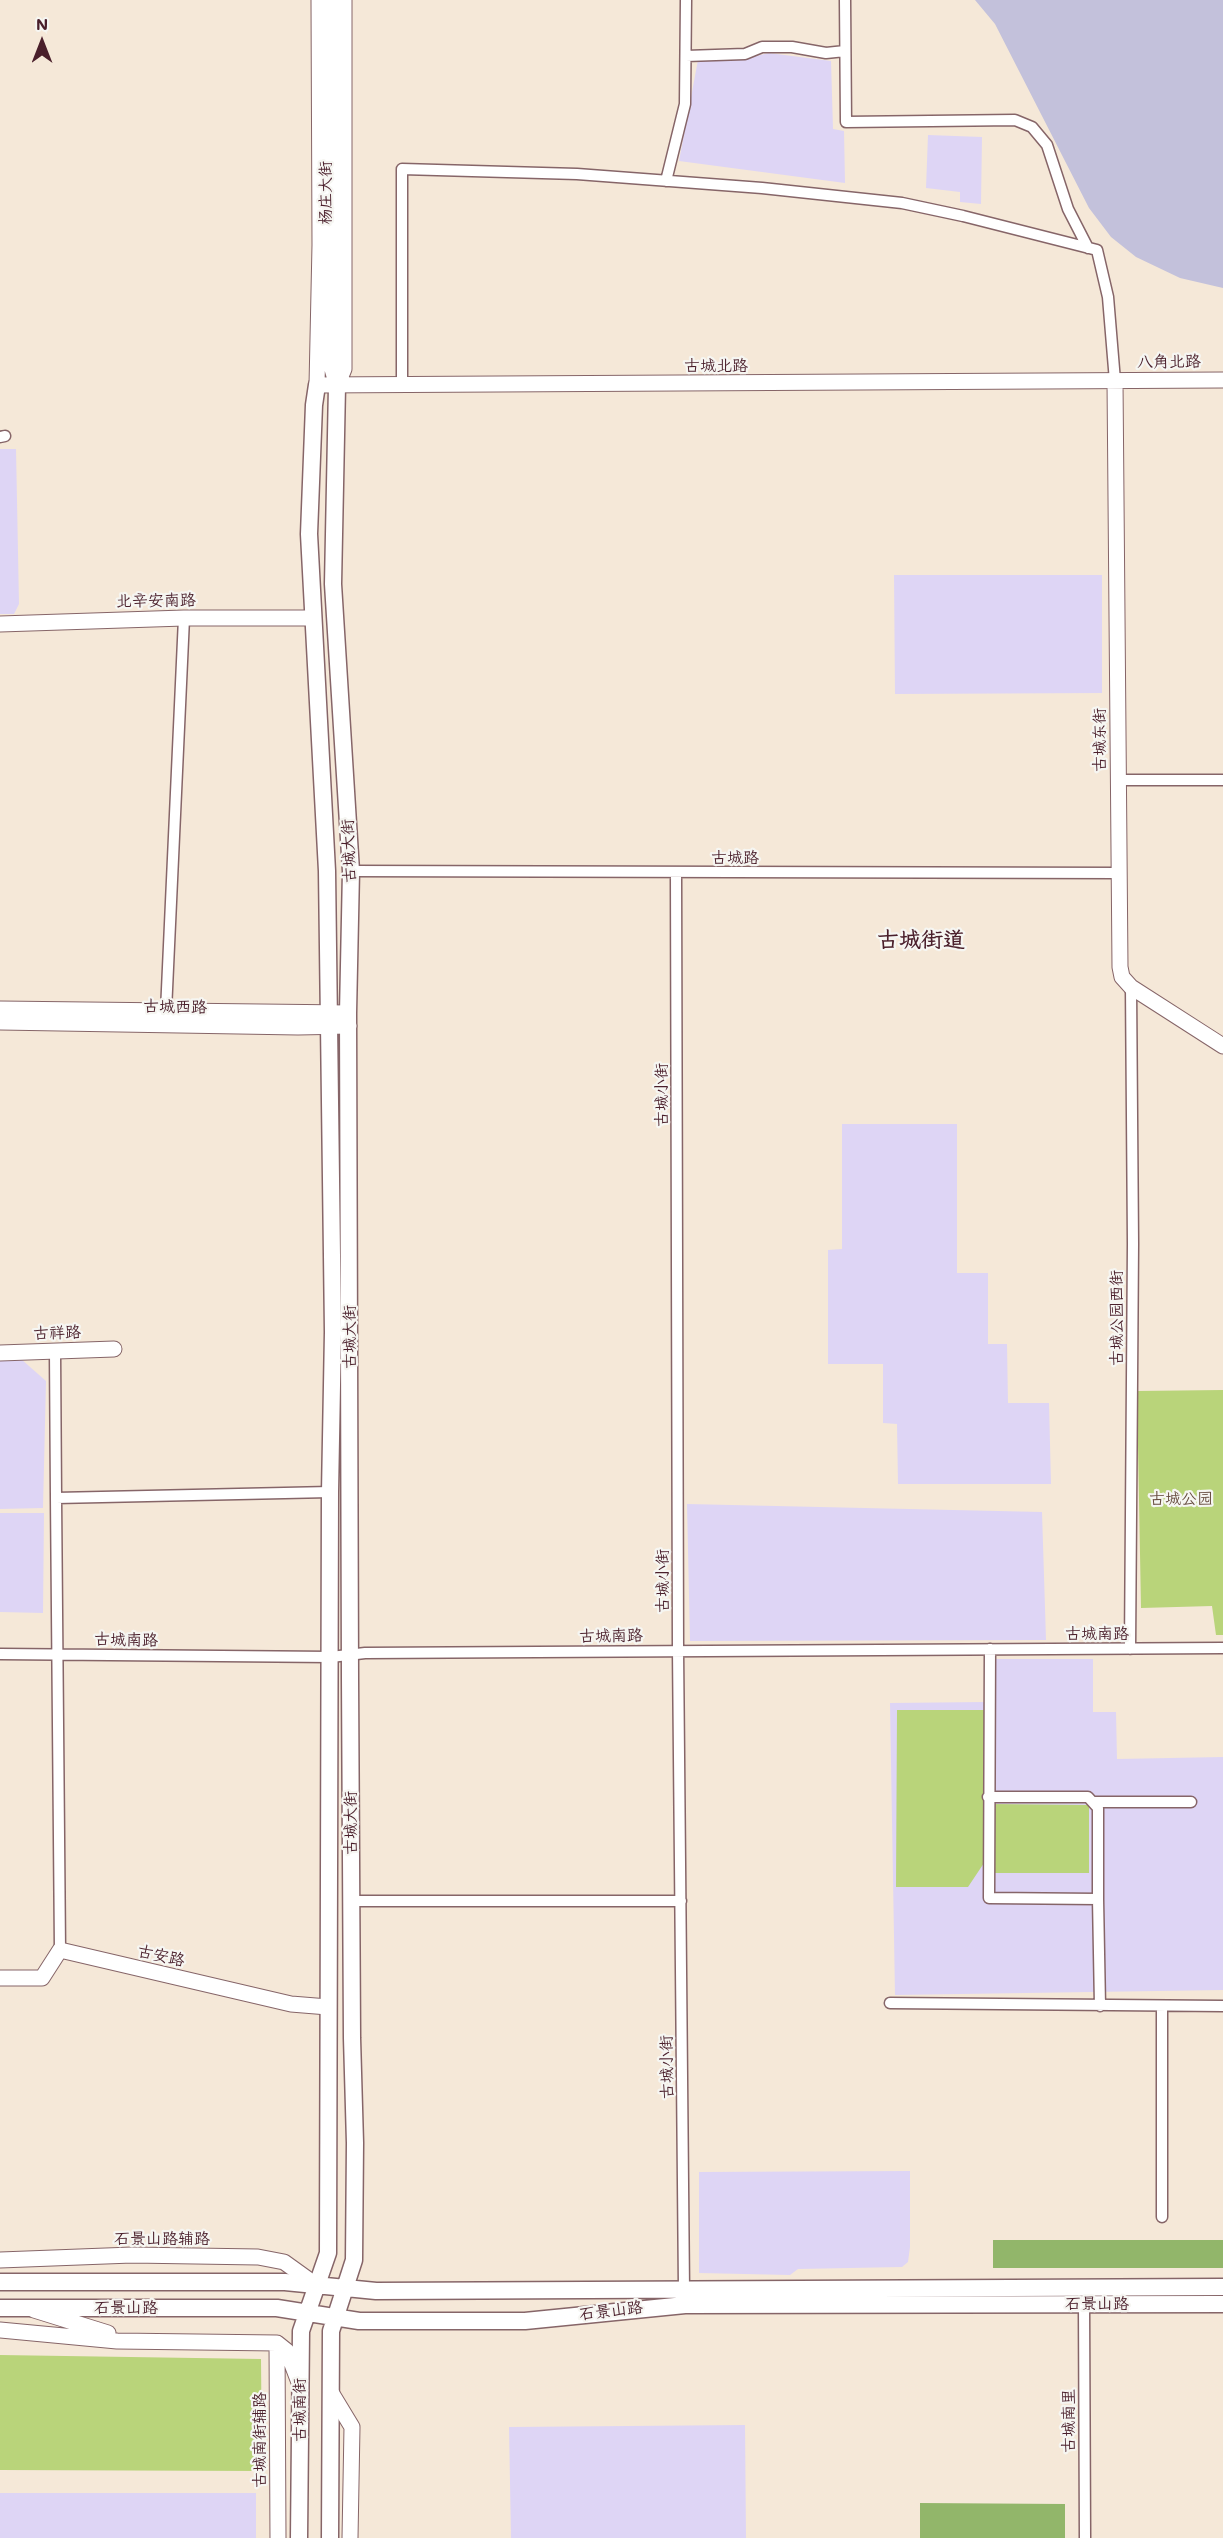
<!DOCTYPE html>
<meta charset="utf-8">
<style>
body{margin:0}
#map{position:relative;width:1223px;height:2538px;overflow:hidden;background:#f5e8d8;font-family:Mali,sans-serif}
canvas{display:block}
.north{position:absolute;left:12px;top:12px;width:60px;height:60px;-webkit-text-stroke:4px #f6f6f2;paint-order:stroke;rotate:0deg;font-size:16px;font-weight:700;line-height:24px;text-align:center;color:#4a1f2b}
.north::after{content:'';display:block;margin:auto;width:21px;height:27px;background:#4a1f2b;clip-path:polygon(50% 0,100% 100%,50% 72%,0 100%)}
</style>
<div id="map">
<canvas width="1223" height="2538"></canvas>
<div class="north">N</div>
</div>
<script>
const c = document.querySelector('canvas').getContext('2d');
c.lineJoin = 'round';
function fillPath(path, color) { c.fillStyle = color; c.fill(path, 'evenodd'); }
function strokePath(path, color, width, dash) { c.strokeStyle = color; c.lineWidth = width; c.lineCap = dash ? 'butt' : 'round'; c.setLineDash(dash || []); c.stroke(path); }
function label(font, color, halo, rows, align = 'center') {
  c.font = font + ' Mali,"LXGW WenKai TC",sans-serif'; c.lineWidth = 4.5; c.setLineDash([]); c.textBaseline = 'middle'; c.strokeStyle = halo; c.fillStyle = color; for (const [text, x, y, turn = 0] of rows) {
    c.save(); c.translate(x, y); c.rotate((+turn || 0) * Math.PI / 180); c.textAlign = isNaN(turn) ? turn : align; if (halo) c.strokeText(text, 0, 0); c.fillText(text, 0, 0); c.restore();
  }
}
const built = new Path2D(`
 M769,53L831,61L833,129L844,131L845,183L679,161L698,60L747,58Z
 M928,135L982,137L981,204L960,202V192L926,188Z
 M0,449H16L19,604L14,614H0Z
 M894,575H1102V693L895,694Z
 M842,1124H957V1273H988V1344H1007L1008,1403H1049L1051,1484H898L897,1424L883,1423V1364H828V1250L842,1249Z
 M21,1359L46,1381L43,1508L0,1509V1360Z
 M687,1504L1042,1512L1046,1640L690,1641Z
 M0,1513H44L43,1613L0,1612Z
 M985,1659H1093V1712H1116L1117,1759L1223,1757V1990L895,1995L890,1703L985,1702Z
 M910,2171V2247L908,2262L902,2267L798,2269L790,2275L699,2273V2172Z
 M745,2425L746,2538H511L509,2427Z
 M0,2493H256V2538H0Z`);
const industrial = new Path2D(`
 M975,0H1223V288L1180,278L1136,257L1111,237L1089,208L995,24Z`);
const green = new Path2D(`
 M1223,1390V1635H1216L1212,1606L1141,1608L1137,1391Z
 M897,1710H985L984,1863L968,1887H896Z
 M992,1804L1089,1805V1873H992Z
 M0,2355L261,2359L262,2471L0,2470Z`);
const forest = new Path2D(`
 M993,2240H1223V2268H993Z
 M920,2503L1065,2504V2538H920Z`);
const street = new Path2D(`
 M845,0L846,122L1015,120L1032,127L1047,145L1068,209L1088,248
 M686,56L745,54L762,47H792L826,53L845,51
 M666,181L685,104L686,0
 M402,385V169L577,174L762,188L902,203L963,216L1097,250L1108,297L1115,381
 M0,437L5,436
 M1118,780H1223
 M351,871L1119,873
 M676,873L678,1650L684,2289
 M166,1011L184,618
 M55,1352L56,1498L330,1492
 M56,1498L60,1950
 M1130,1649L1133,1244L1131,987
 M0,1654L331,1657L365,1653L1223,1648
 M988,1797H1088L1098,1808V1899L989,1898L990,1649
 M1093,1802H1191
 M1098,1899L1100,2006
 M351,1901H681
 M890,2003L1223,2006
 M1162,2007V2217
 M1084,2304L1085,2538`);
const secondary = new Path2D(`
 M319,0L320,245L317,385L1223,380
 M333,0L332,356V369L337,386
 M1115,381L1120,967L1122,977L1131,987L1223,1046
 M337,386L344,369V0
 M0,624L184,618H312
 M0,1009L348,1013
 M0,1022L298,1027L349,1026
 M0,1353L114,1349
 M0,1978H42L60,1950L291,2004L328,2007
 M0,2260L132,2255L258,2257L284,2262L316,2285
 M34,2310L108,2333
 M0,2330L117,2341L277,2343L287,2351L300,2385
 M277,2343L278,2538
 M332,2394L352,2427L350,2538`);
const primary = new Path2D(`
 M0,2282H285L376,2291L1223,2287
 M0,2308H277L359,2321H525L685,2305L1223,2304
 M299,2538L301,2331L328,2253L330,1492L333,1332L327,871L309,534L314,405L317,385
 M330,2538L331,2331L354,2260L355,2143L352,2038L350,1678L348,1013L351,871L333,584L337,386`);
const streetNames = [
 ["杨庄大街",326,193,-90],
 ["八角北路",1169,362,-1],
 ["古城北路",716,366],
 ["北辛安南路",156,601,-1],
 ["古城东街",1100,740,-90],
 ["古城大街",349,851,-92],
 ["古城路",735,858],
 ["古城西路",175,1007,1],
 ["古城小街",662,1095,-90],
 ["古城公园西街",1117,1318,-90],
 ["古祥路",57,1333,-2],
 ["古城大街",350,1337,-90],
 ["古城小街",663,1581,-90],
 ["古城南路",1097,1634],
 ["古城南路",611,1636,-1],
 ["古城南路",126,1640,1],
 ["古城大街",351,1823,-90],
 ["古安路",161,1956,13],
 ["古城小街",667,2067,-91],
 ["石景山路辅路",162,2239],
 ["石景山路",1097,2304],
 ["石景山路",126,2308],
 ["石景山路",611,2311,-7],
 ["古城南街",300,2410,-90],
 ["古城南里",1069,2421,-90],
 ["古城南街辅路",260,2440,-90]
];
const parkNames = [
 ["古城公园",1181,1499]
];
const districtNames = [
 ["古城街道",921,940]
];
fillPath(built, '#ded5f5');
fillPath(industrial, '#c3c1db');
fillPath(green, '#b9d47a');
fillPath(forest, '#92b66a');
strokePath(street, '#866568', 13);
strokePath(secondary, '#866568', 17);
strokePath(primary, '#866568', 19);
strokePath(street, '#fff', 10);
strokePath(secondary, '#fff', 15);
strokePath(primary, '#fff', 16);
label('16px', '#4a1f2b', '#f6f6f2', streetNames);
label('16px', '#664c3f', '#f6f6f2', parkNames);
label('bold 22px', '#4a1f2b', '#f6f6f2', districtNames);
</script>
